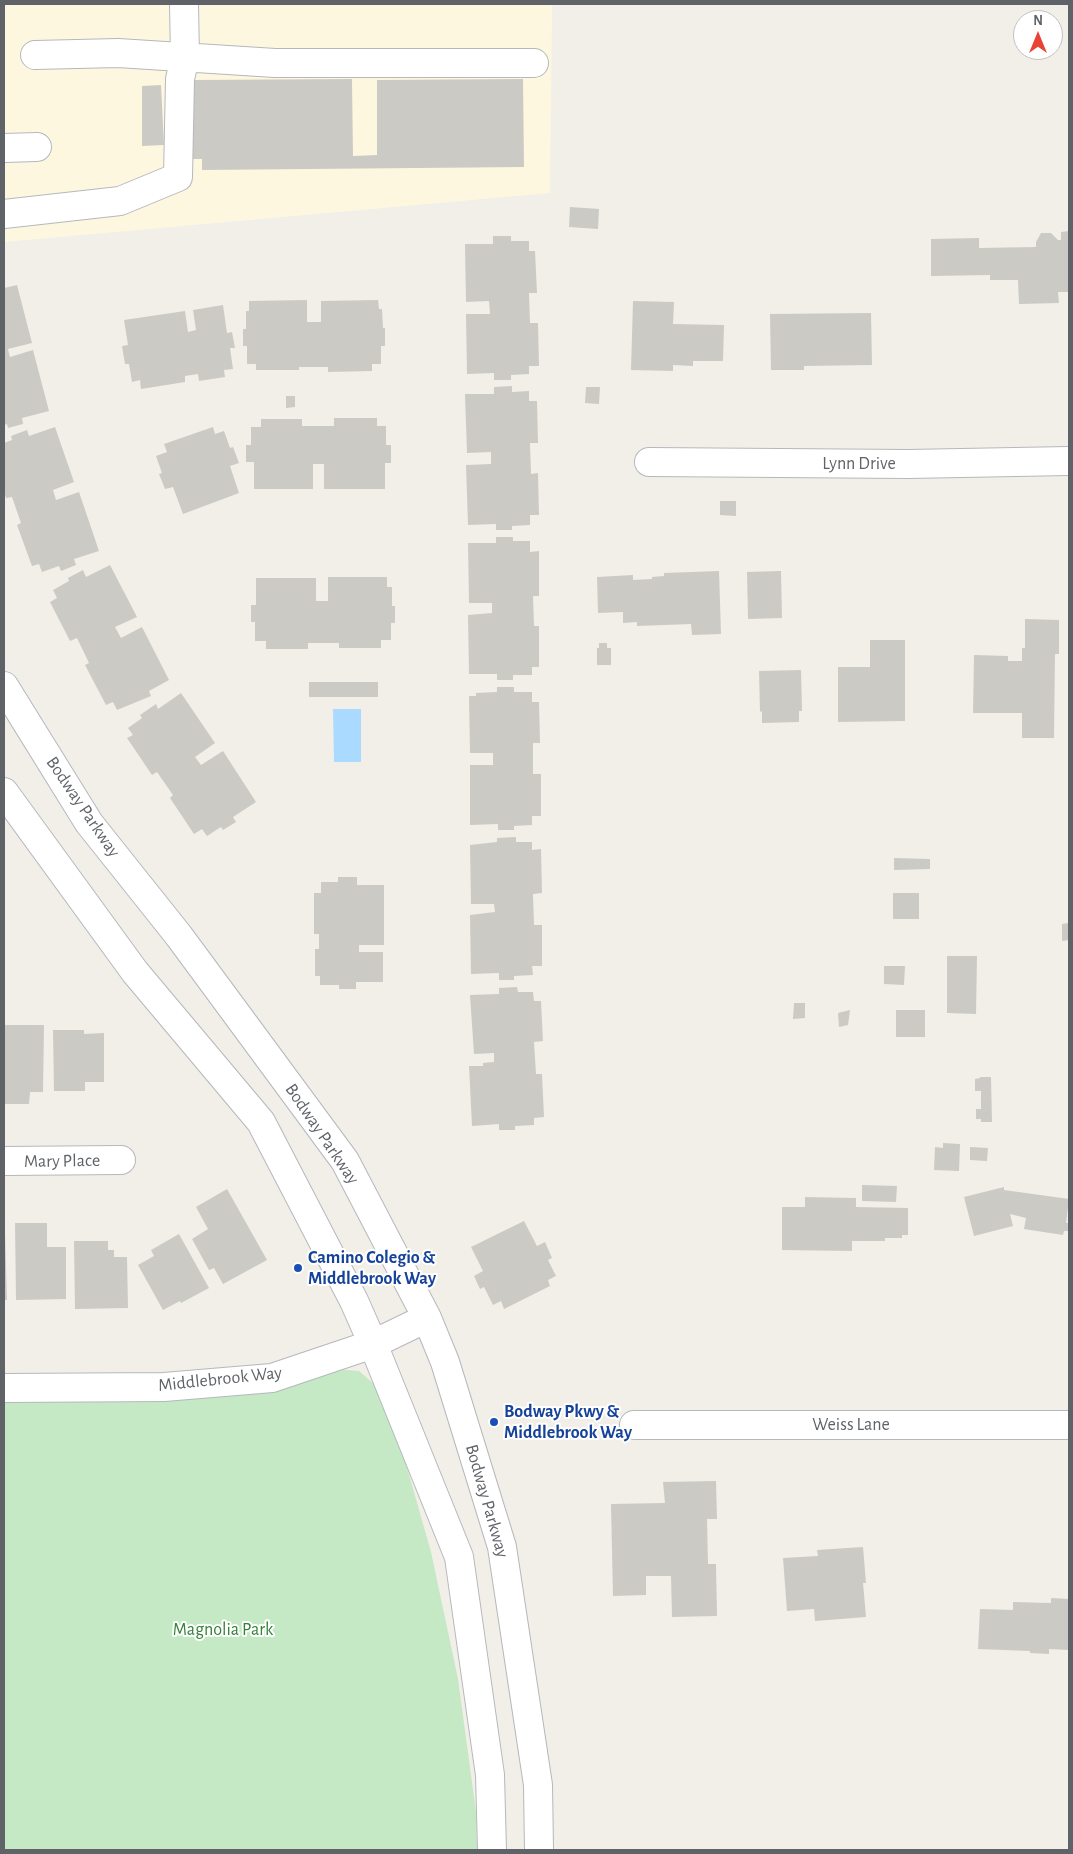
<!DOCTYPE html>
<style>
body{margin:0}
#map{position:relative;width:1073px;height:1854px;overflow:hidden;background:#f1efe8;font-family:"Alegreya Sans",sans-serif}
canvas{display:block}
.frame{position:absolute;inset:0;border:5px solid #5f6368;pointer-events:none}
.north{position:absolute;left:1013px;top:10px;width:50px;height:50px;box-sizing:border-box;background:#fff;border:1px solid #bfc1c3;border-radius:50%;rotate:0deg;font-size:14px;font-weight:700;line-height:20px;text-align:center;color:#5f6368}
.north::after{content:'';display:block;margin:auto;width:18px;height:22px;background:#ea4335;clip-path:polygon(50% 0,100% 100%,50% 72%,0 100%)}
</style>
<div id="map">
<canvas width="1073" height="1854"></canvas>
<div class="frame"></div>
<div class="north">N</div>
</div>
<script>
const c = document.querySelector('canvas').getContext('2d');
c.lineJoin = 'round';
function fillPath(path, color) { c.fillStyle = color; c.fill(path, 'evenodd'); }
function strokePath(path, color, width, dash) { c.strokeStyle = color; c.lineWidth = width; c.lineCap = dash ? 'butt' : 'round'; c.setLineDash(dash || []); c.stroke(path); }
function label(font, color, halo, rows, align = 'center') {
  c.font = font + ' "Alegreya Sans",sans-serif'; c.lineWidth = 4; c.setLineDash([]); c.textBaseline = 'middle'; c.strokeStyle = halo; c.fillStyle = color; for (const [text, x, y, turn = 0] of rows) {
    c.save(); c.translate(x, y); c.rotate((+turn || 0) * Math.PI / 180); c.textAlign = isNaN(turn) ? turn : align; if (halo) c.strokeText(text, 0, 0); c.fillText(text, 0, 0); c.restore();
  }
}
const commercial = new Path2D(`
 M4,4H552L550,193L4,242Z`);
const green = new Path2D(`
 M325,1368L359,1371L381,1390L394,1422L431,1552L458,1679L476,1812L477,1850H4V1397Z`);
const water = new Path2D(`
 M333,709H361V762H334Z`);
const building = new Path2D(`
 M352,79L353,156L377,155V80L523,79L524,167L202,170V159H191L190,80Z
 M161,85L164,145L142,146V86Z
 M570,207L599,209L598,229L569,227Z
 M1069,231V292H1058L1059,303L1019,304L1018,280H990V275L931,276V239L979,238V248L1036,247V242L1041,233H1051L1058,240H1061V232Z
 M493,236H511V241H529V251H535L537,293H529L530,323H538L539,366H529V374L511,375V380H494V373L467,374L466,314H490L489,301L466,302L465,244H493Z
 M17,285L32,343L8,349L10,357L33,350L49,411L22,418L23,424L8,428L7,424L4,425V288Z
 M307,300V322H321V301L378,300L379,309H382L383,328H385V346H381V364H372V371L328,372V367H299V370H256V364H247V346H243V329H246V311H249V301Z
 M633,301L674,302L673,324L724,325L723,361H693V366L673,365V371L631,370Z
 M223,305L227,333L232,332L235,348H230L233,369L224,370L225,377L199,381L198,374L185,376V382L141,389L140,380L132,382L129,364H125L122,346L128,345L124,320L185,311L188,332L196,330L193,310Z
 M871,313L872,365L804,366V370H771L770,314Z
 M512,386V392L529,391V401H537L538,443H530L531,474L538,473L539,515H530V525L512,526V530H496V524L468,525L466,465L491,464V452L467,453L465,394H494V387Z
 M586,387H600L599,404L585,403Z
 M286,396H295V407L286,408Z
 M334,418H377V426H386V445H391V463H385V489H324V464H313V489H254V462H246V445H251V427H261V419H302V426H334Z
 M55,427L74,482L53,490L56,500L79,492L99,551L74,559L76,565L61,571L59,566L42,572L39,564L32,566L17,525L21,523L12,497L6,498L4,491V443L12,440L11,436L27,430L29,436Z
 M213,427L215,434L224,431L230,448L233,447L239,463L230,466L239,493L183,514L173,487L165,489L159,474L162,473L156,456L167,452L164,444Z
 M720,501H736V516L720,515Z
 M496,537H513V541H530V552L539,551V596H533L534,626H539V667H532V675H513V680H497V674H469L468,615L492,613V603H469L468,543H496Z
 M110,565L137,617L115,627L121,638L142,627L169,680L149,691L151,696L117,710L113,702L106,705L85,665L89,663L77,638L70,641L50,602L57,598L53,590L69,581L68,578L83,570L86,577Z
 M719,571L721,634L692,635L691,624L637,626V622L623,623V612L598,613L597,577L633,575V580L652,579V577L664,576V573Z
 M781,571L782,618L748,619L747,572Z
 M328,577H387V587H392V606H395V623H391V640H381V648H339V643H308V649H266V641H255V622H251V605H256V578H316V601H328Z
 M1025,619L1059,620V654H1055L1054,738H1022V713H973L974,655L1008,656V661H1022V648H1025Z
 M870,640H905V721L838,722V667H870Z
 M599,643H607V648H611V665H597V648H599Z
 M801,670L802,711H799V722L762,723V711L760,712L759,671Z
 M309,682H378V697H309Z
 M497,687H514V692H532V702H539L540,743H533V774H541V816H532V825L514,826V830H498V824L470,825V765H493V753H470L469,696H476V693L497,692Z
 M181,693L215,743L195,757L201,765L223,751L256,802L233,817L236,822L223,830L221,827L207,836L202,829L194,834L170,798L173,795L157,772L152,775L127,738L133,735L128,728L142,718L140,715L156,704L158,709Z
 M516,837V842H532V850L541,849L542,893L533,894L534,925H542V966H532L533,975L514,976V980H499V973L471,974L470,915L495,912L494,904H471L470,845L497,842V838Z
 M894,858L930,859V869L894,870Z
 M338,877H357V885H384V945H359V952H383V982H356V989H339V985H320V976H315V949H319V934H314V893H321V882H338Z
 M893,893H919V919H893Z
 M1069,923V940L1062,941V924Z
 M947,956H977L976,1014L947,1013Z
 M884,966H905L904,985L884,984Z
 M517,987L518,992H533L534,1001H541L543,1041L534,1042L536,1074H542L544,1117L534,1118V1125L515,1126V1130H499V1124L472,1126L469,1066H483V1063L494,1062V1053L474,1054L470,995L499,994V988Z
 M794,1003H805V1018L793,1019Z
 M850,1010L848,1025L839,1027L838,1013Z
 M896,1010H925V1037H896Z
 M4,1025H44L43,1092H30L29,1104H4Z
 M53,1030H84V1034L104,1033V1082H85V1091H54Z
 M980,1077H991L992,1122H981V1119H976V1109H981V1091H975V1079L980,1078Z
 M943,1143L960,1144L959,1171L934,1170L935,1147L943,1148Z
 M970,1147L988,1148L987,1161L970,1160Z
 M862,1185L897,1186L896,1202L862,1201Z
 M1004,1187V1190L1069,1199L1066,1223H1069L1068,1231H1064L1063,1235L1024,1229L1026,1218L1010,1214L1013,1226L974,1236L964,1197Z
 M227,1189L267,1260L223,1284L214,1268L209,1270L192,1239L208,1229L196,1207Z
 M805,1197L856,1198V1207L908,1208V1235H902V1238H885V1241H852V1251L782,1250V1207H805Z
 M524,1221L537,1246L545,1242L552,1258L548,1260L556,1276L548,1280L550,1286L504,1309L501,1301L493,1305L484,1287L480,1289L474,1276L483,1271L471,1247Z
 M15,1223H47V1247H66V1299L16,1300Z
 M4,1233H5L7,1300H4Z
 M179,1234L209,1288L181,1303L180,1301L163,1310L138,1265L154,1256L151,1250Z
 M74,1241H108V1250H114V1257H127L128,1308L75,1309Z
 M716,1481L717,1519H707L708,1564H716L717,1616L672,1617L671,1576H646V1595L613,1596L611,1504L665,1503L663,1482Z
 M863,1547L866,1583H863L866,1617L815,1621L814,1609L787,1611L783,1558L818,1556L817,1550Z
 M1051,1598L1069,1599V1650L1049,1649V1654L1030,1653V1651L978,1649L980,1609L1013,1610V1602L1051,1603Z`);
const minor = new Path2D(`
 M35,55L118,53L275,63H534
 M4,148L37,147
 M4,214L120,201L178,177L180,79L185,57L184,4
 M649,462L908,464L1069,461
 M4,686L89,823L179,936L345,1161L427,1318L445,1362L502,1547L538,1785L539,1850
 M4,792L135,972L261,1122L354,1301L373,1344L459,1557L490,1775L492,1850
 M4,1161L121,1160
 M4,1388L164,1387L272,1378L373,1344L427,1318
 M634,1425H1069`);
const markers = [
 [298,1268,5,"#1a4fb4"],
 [494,1422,5,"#1a4fb4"]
];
const streetNames = [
 ["Lynn Drive",859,464],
 ["Bodway Parkway",83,807,56],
 ["Bodway Parkway",322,1134,56],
 ["Mary Place",62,1161,-1],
 ["Middlebrook Way",220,1379,-6],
 ["Weiss Lane",851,1425],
 ["Bodway Parkway",487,1501,74]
];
const transitNames = [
 ["Camino Colegio &",308,1258],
 ["Middlebrook Way",308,1279],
 ["Bodway Pkwy &",504,1412],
 ["Middlebrook Way",504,1433]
];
const parkNames = [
 ["Magnolia Park",223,1630]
];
fillPath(commercial, '#fef7e0');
fillPath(green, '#c5e8c5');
fillPath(water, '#aadaff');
fillPath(building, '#cccac5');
strokePath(minor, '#b5b8bc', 30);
strokePath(minor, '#fff', 28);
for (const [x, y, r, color] of markers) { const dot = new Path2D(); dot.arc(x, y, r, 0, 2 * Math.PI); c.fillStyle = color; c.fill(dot); strokePath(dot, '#fff', 2); }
label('18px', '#5f6368', '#fff', streetNames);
label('bold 18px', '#164399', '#fff', transitNames, 'left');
label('18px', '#348238', '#fff', parkNames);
</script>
